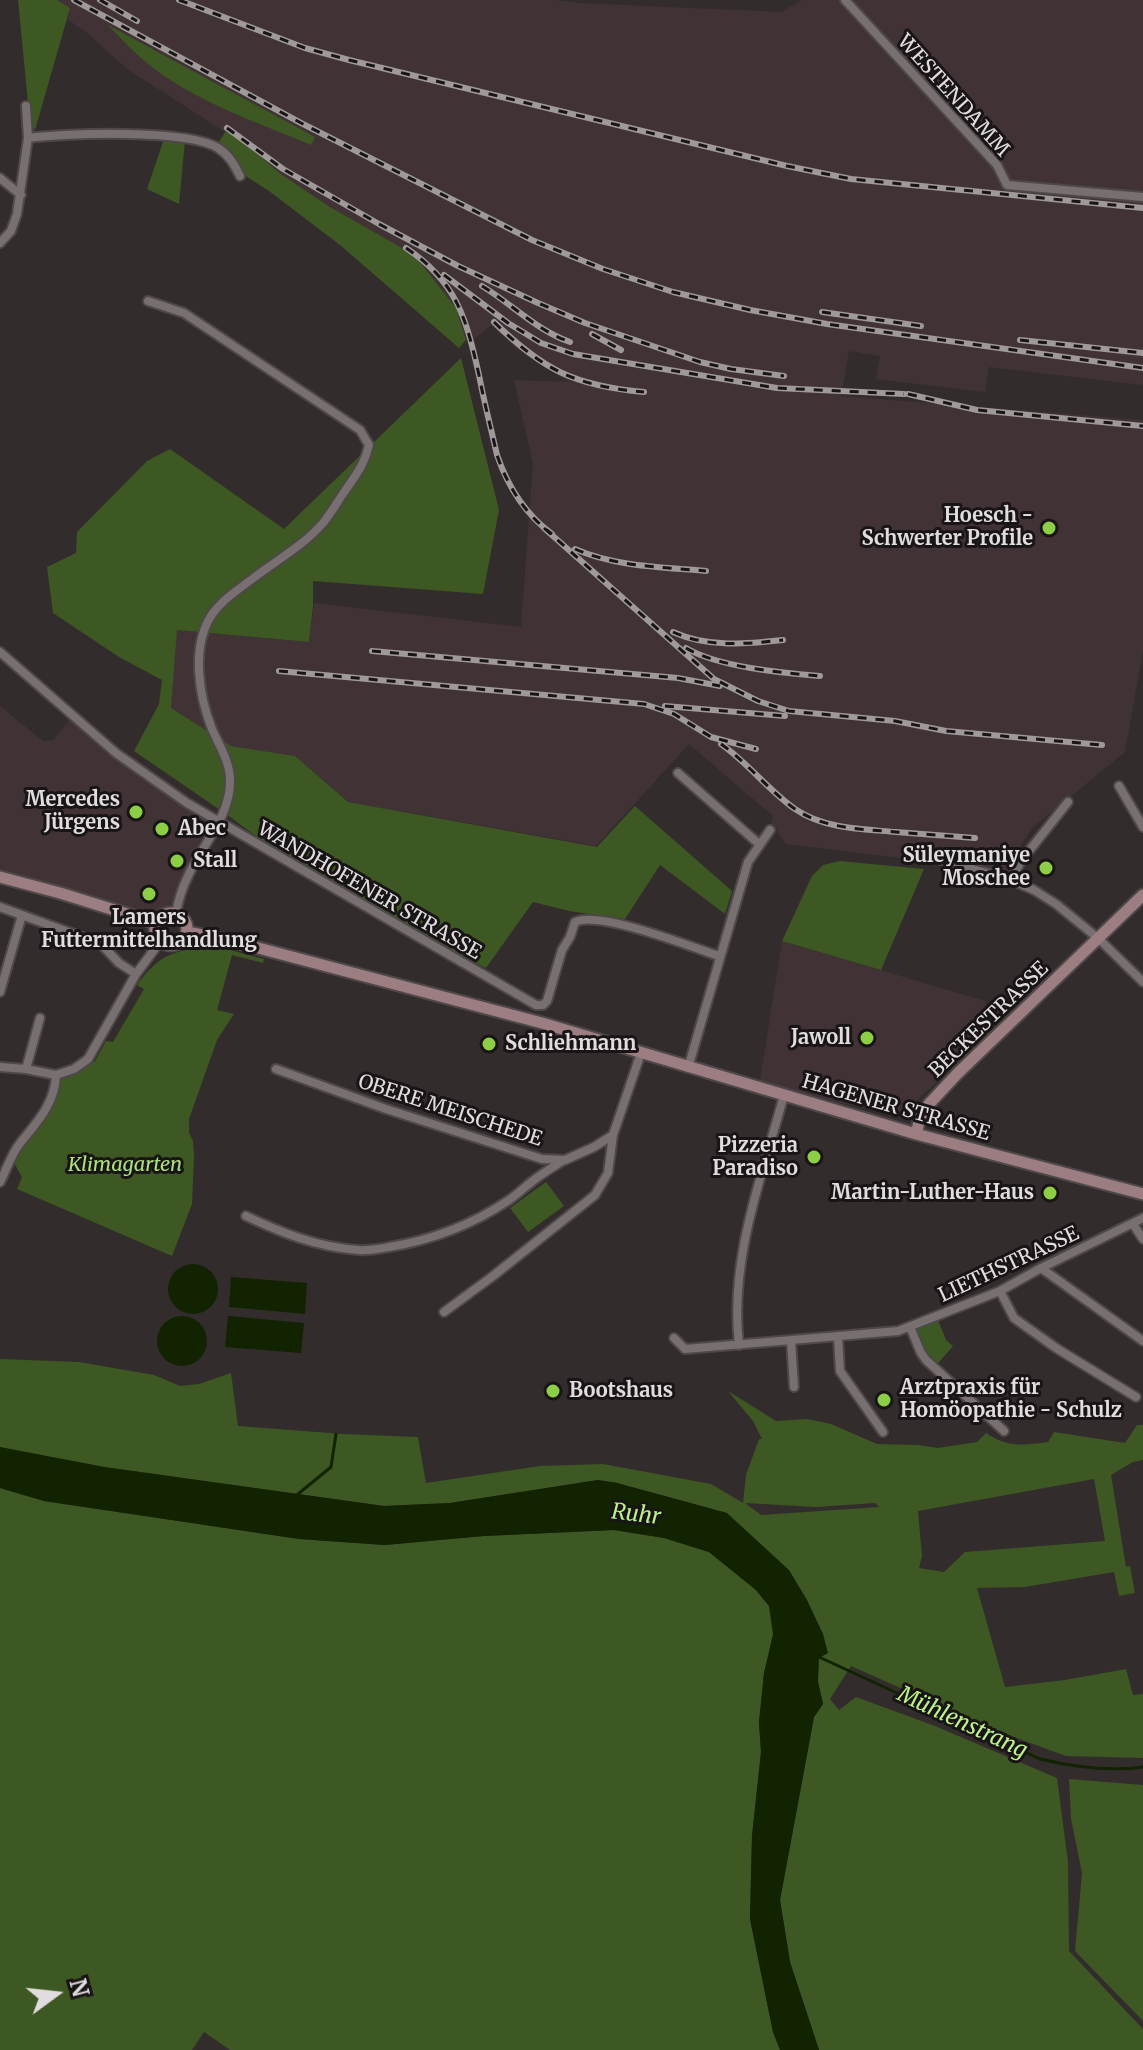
<!DOCTYPE html>
<meta charset="utf-8">
<style>
body{margin:0}
#map{position:relative;width:1143px;height:2050px;overflow:hidden;background:#332c2d;font-family:Merriweather,serif}
canvas{display:block}
.north{position:absolute;left:16px;top:1954px;width:80px;height:80px;-webkit-text-stroke:6px #191516;paint-order:stroke;rotate:75deg;font-size:22px;font-weight:700;line-height:32px;text-align:center;color:#e1dcdd}
.north::after{content:'';display:block;margin:auto;width:28px;height:36px;background:#e1dcdd;clip-path:polygon(50% 0,100% 100%,50% 72%,0 100%)}
</style>
<div id="map">
<canvas width="1143" height="2050"></canvas>
<div class="north">N</div>
</div>
<script>
const c = document.querySelector('canvas').getContext('2d');
c.lineJoin = 'round';
function fillPath(path, color) { c.fillStyle = color; c.fill(path, 'evenodd'); }
function strokePath(path, color, width, dash) { c.strokeStyle = color; c.lineWidth = width; c.lineCap = dash ? 'butt' : 'round'; c.setLineDash(dash || []); c.stroke(path); }
function label(font, color, halo, rows, align = 'center') {
  c.font = font + ' Merriweather,serif'; c.lineWidth = 6; c.setLineDash([]); c.textBaseline = 'middle'; c.strokeStyle = halo; c.fillStyle = color; for (const [text, x, y, turn = 0] of rows) {
    c.save(); c.translate(x, y); c.rotate((+turn || 0) * Math.PI / 180); c.textAlign = isNaN(turn) ? turn : align; if (halo) c.strokeText(text, 0, 0); c.fillText(text, 0, 0); c.restore();
  }
}
const built = new Path2D(`
 M57,0H556L578,3L781,12L802,0H1143V195L1008,185L1143,201V385L989,367L985,392L876,379L880,356L849,351L841,396L1143,420V650L1125,752L1032,828L1022,843L1008,871L786,844L771,822L773,816L689,744L596,846L348,802L295,756L231,746L171,708L176,630L309,642L314,603L521,627L533,464L514,380L569,382L518,350L491,325L477,337L466,340L456,308L419,261L402,248L330,207L281,174L227,130L225,132L126,68L86,32L67,19L70,8Z
 M0,706L43,741L53,740L71,718L217,825L167,911L154,916L0,871Z
 M782,941L985,1001L984,1028L993,1030L901,1115L841,1103L760,1081Z`);
const green = new Path2D(`
 M18,0H57L70,8L35,130L30,123Z
 M108,25L315,137L311,145C264,125 211,107 169,79C145,64 127,45 108,25Z
 M227,129L281,174L330,207L402,248L419,261L456,308L466,340L459,348L340,245L269,191L244,175L233,157L217,145Z
 M164,139L185,141L179,204L147,189Z
 M461,358L499,510L483,594L313,581V606L309,642L177,630L171,708L231,746L295,756L348,802L597,847L635,806L732,891L725,914L660,865L625,919L569,911L533,902L486,968L353,899L295,865L226,814L134,751L159,704L162,680L119,657L53,613L47,567L76,553L77,532L147,461L170,449L284,529Z
 M840,861L924,869L881,970L782,941L812,876L823,865Z
 M206,947L230,950L264,959L263,963L232,955L217,1010L234,1014L217,1040L189,1119V1133L193,1141L194,1156L192,1204L172,1256L17,1189L22,1177L13,1161L23,1144L28,1141L39,1124L57,1093L58,1082L61,1077L81,1070L95,1061L106,1041L113,1042L144,989L137,985C158,956 171,951 206,947Z
 M546,1182L564,1206L528,1232L510,1208Z
 M938,1320L946,1340L953,1346L934,1368L911,1330Z
 M0,1359L79,1362L154,1375L180,1386L199,1384L231,1373L238,1426L343,1434L418,1437L426,1483L540,1466L603,1464L711,1484L743,1503L746,1475L759,1439H762L753,1421L728,1391L776,1421L807,1419L831,1424L877,1444L918,1445L938,1448L977,1442L986,1433C1008,1448 1023,1445 1048,1442L1054,1432L1125,1443L1137,1425H1143V1460L1133,1462L1111,1475L1126,1567L1130,1566L1135,1593L1119,1596L1114,1572L1025,1587L977,1588L1005,1687L1065,1680L1126,1669L1133,1695L1143,1694V1758L1066,1756L1000,1732L851,1666L830,1699L839,1710L856,1697L935,1726L1057,1778L1068,1862L1069,1951L1143,2029V2050H819L790,1962L780,1900L814,1717L823,1704L818,1682L727,1513L617,1483L598,1480L450,1503L384,1506L104,1467L8,1449L0,1447ZM1094,1479L1105,1541L965,1552L944,1572L919,1568L922,1556L918,1511ZM745,1503L816,1507L875,1503L879,1507L761,1515Z
 M0,1488L44,1501L299,1539L385,1545L484,1536L614,1530L664,1538L709,1552L756,1590L769,1606L774,1634L764,1673L759,1722L761,1752L752,1836L750,1919L773,2032L780,2050H230L204,2032L192,2050H0Z
 M1069,1779L1143,1785V2021L1075,1951L1082,1873L1071,1819Z`);
const water = new Path2D(`
 M168 1289a25 25 0 1 1 50 0a25 25 0 1 1-50 0Z
 M231,1277L307,1283L305,1314L229,1307Z
 M157 1341a25 25 0 1 1 50 0a25 25 0 1 1-50 0Z
 M228,1316L304,1323L301,1353L225,1347Z
 M0,1447L104,1467L384,1506L450,1503L598,1480L617,1483L727,1513L789,1570L807,1600L823,1634L828,1653L819,1658L818,1682L823,1704L814,1717L780,1900L790,1962L819,2050H780L773,2032L750,1919L752,1836L761,1752L759,1722L764,1673L773,1634L769,1606L756,1590L709,1552L664,1538L614,1530L484,1536L385,1545L299,1539L44,1501L0,1488Z`);
const stream = new Path2D(`
 M298,1494L331,1467L336,1434
 M819,1657L1040,1759C1074,1767 1108,1772 1143,1767`);
const minor = new Path2D(`
 M845,0L997,165L1007,185L1143,197
 M28,138C65,133 188,129 218,148C229,155 234,164 240,176
 M0,178L21,195
 M0,243L11,231L17,214L28,138L26,106
 M148,301L184,313L360,430L369,445C365,463 358,472 347,488C339,499 332,512 323,523C305,544 279,559 256,576C241,588 222,599 211,616C191,648 199,696 212,729C219,745 230,762 230,780C231,815 203,844 189,874C183,886 178,900 176,914
 M0,652L116,753L187,803L536,1005H543L547,1001L562,950L570,937L575,922C599,910 691,947 719,956
 M678,773L759,844
 M1119,786L1143,827
 M941,860L1011,880L1034,890L1056,904L1099,939L1143,982
 M1011,880L1021,861L1068,802
 M0,907L101,944L119,963L136,974
 M0,992L22,915
 M0,1067L26,1069L56,1075L74,1069L88,1059L136,974L160,942
 M688,1068L748,862L770,830
 M26,1069L40,1018
 M276,1069L386,1109L542,1159L565,1160L594,1147L613,1135
 M0,1182C7,1169 11,1154 21,1142C38,1121 55,1103 56,1075
 M246,1216C282,1233 317,1247 358,1250C368,1251 378,1249 389,1247C432,1240 472,1225 509,1200C519,1193 528,1184 538,1177C546,1171 555,1166 564,1160
 M1133,1224L1143,1239
 M1041,1268L1143,1341
 M1000,1291L1014,1318L1056,1348L1136,1397
 M444,1312L493,1276L595,1195L608,1173L613,1135L641,1053
 M910,1327L921,1353L926,1360L1004,1431
 M838,1337L840,1371L883,1432
 M674,1338L685,1349L898,1331L1000,1291L1041,1268L1143,1218
 M791,1340L794,1387
 M739,1345C729,1260 762,1176 784,1095`);
const secondary = new Path2D(`
 M0,877L60,893L156,923
 M155 929a16 16 0 1 1 32 0a16 16 0 1 1-32 0Z
 M187,932L228,940L542,1023L916,1134L1143,1194
 M916,1134L920,1118L929,1104L958,1073L1143,895`);
const rail = new Path2D(`
 M74,0L301,123L532,240L603,269L673,292L750,310L827,324L1143,368
 M100,0L137,21
 M179,0L305,48L349,60L787,166L851,179L1143,208
 M227,128L283,169L379,224L458,266L538,303L585,323L700,362L731,369L784,376
 M406,248C457,282 466,318 479,375C484,402 491,428 497,455C508,487 525,514 552,534
 M444,275L508,323L541,343L573,354L777,388L904,394
 M482,286C512,304 536,330 570,342
 M822,312L921,326
 M494,322C543,370 575,386 644,392
 M592,334L621,350
 M1020,340L1143,353
 M908,394L977,410L1143,426
 M544,528L714,679L758,701L789,711L895,721L946,731L1102,745
 M575,549C616,567 663,567 706,571
 M673,632C708,648 746,644 783,640
 M686,648C718,667 782,673 820,676
 M372,651L678,678L720,686
 M279,671L644,704L674,714L711,737L756,749
 M665,706L785,716
 M721,744C748,763 768,790 795,809C824,829 862,829 896,832C922,834 949,836 975,838`);
const markers = [
 [1049,528,8,"#8cce45"],
 [136,812,8,"#8cce45"],
 [162,829,8,"#8cce45"],
 [177,861,8,"#8cce45"],
 [1046,868,8,"#8cce45"],
 [149,894,8,"#8cce45"],
 [867,1038,8,"#8cce45"],
 [489,1044,8,"#8cce45"],
 [814,1157,8,"#8cce45"],
 [1050,1193,8,"#8cce45"],
 [553,1391,8,"#8cce45"],
 [884,1400,8,"#8cce45"]
];
const streetNames = [
 ["WESTENDAMM",953,96,48],
 ["WANDHOFENER STRASSE",369,891,30],
 ["BECKESTRASSE",989,1020,-44],
 ["HAGENER STRASSE",896,1108,16],
 ["OBERE MEISCHEDE",450,1111,18],
 ["LIETHSTRASSE",1009,1265,-25]
];
const poiNames = [
 ["Hoesch -",1033,516],
 ["Schwerter Profile",1033,539],
 ["Mercedes",120,800],
 ["Jürgens",120,823],
 ["Abec",178,829,"left"],
 ["Süleymaniye",1030,856],
 ["Moschee",1030,879],
 ["Stall",193,861,"left"],
 ["Lamers",149,918,"center"],
 ["Futtermittelhandlung",149,941,"center"],
 ["Jawoll",851,1038],
 ["Schliehmann",505,1044,"left"],
 ["Pizzeria",798,1146],
 ["Paradiso",798,1169],
 ["Martin-Luther-Haus",1034,1193],
 ["Arztpraxis für",900,1388,"left"],
 ["Homöopathie - Schulz",900,1411,"left"],
 ["Bootshaus",569,1391,"left"]
];
const parkNames = [
 ["Klimagarten",125,1165]
];
const waterNames = [
 ["Ruhr",636,1515,7],
 ["Mühlenstrang",962,1723,25]
];
fillPath(built, '#413335');
fillPath(green, '#3d5822');
fillPath(water, '#112300');
strokePath(stream, '#112300', 3);
strokePath(minor, '#4e4849', 12);
strokePath(secondary, '#4e4849', 15);
strokePath(minor, '#776f70', 8);
strokePath(secondary, '#9c7d82', 11);
strokePath(rail, '#9f999a', 6);
strokePath(rail, '#191516', 3, [9]);
for (const [x, y, r, color] of markers) { const dot = new Path2D(); dot.arc(x, y, r, 0, 2 * Math.PI); c.fillStyle = color; c.fill(dot); strokePath(dot, '#191516', 3); }
label('20px', '#e1dcdd', '#191516', streetNames);
label('bold 20px', '#e1dcdd', '#191516', poiNames, 'right');
label('italic 20px', '#ace17b', '#191516', parkNames);
label('italic 22px', '#bcf28b', '#191516', waterNames);
</script>
